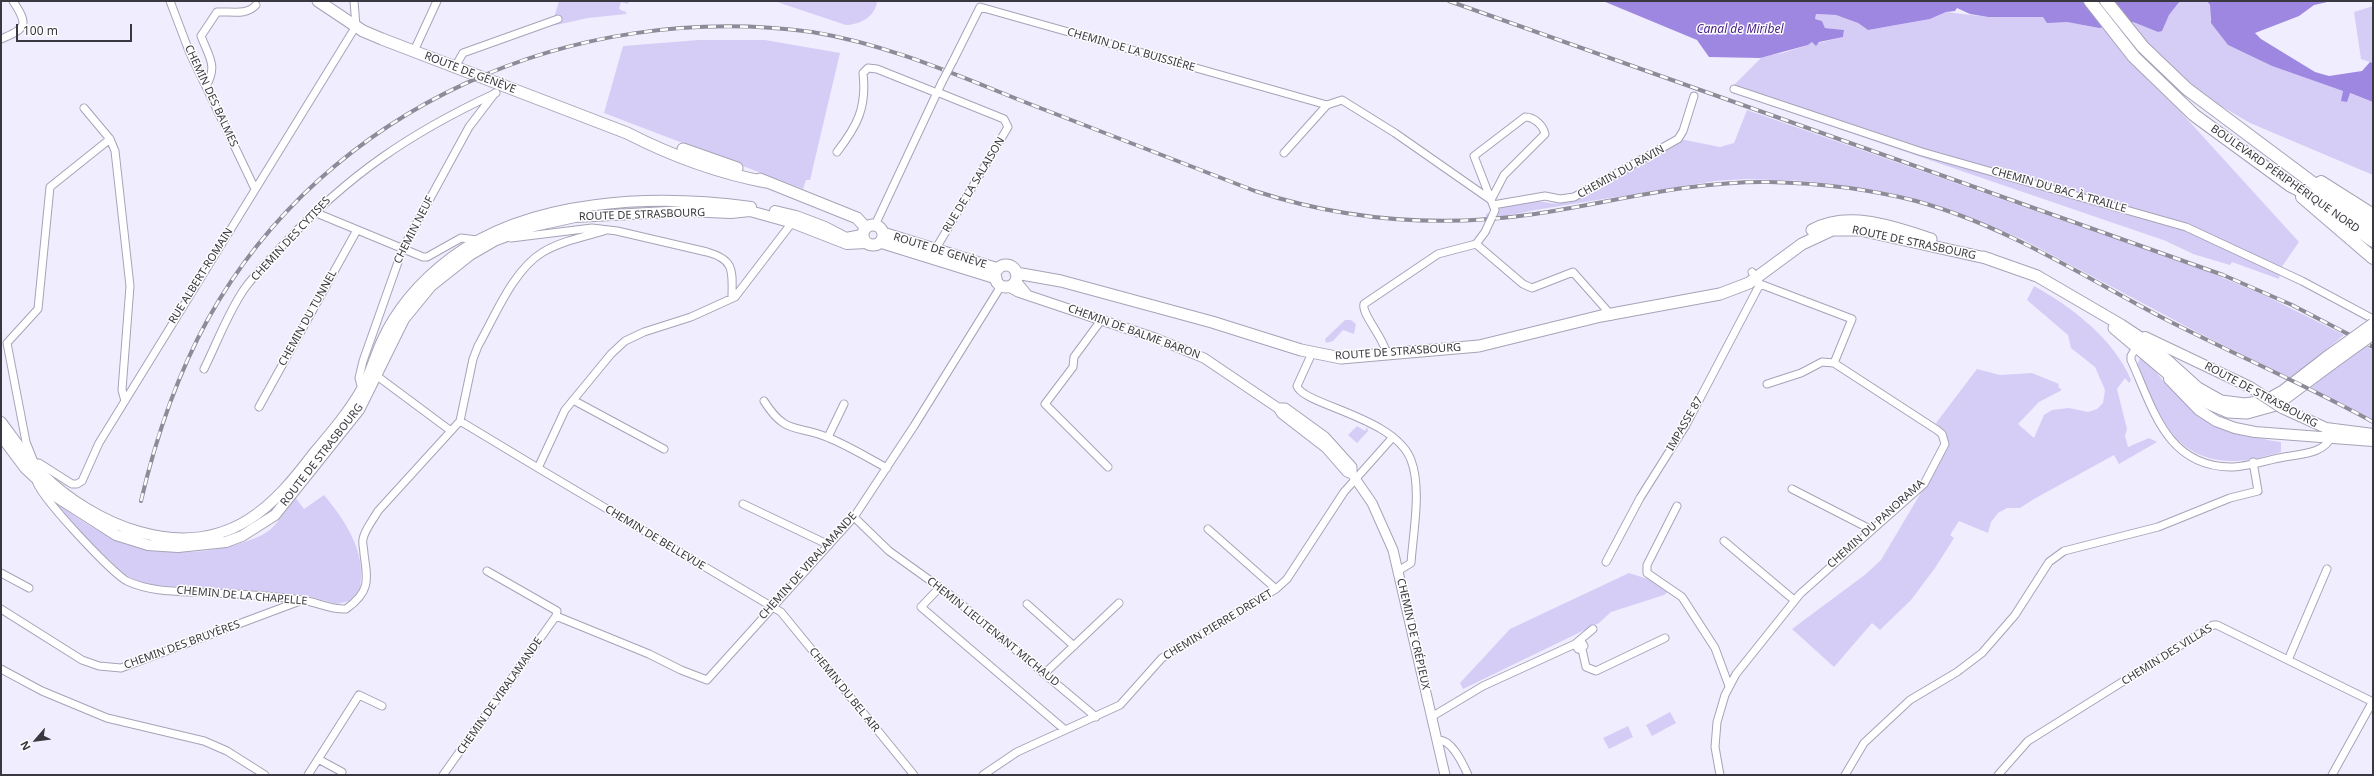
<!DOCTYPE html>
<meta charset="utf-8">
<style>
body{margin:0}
#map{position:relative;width:2374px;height:776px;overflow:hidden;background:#f0edff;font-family:"Noto Sans",sans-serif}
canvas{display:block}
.frame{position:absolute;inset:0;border:2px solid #39373f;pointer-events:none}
.north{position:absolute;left:16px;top:720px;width:40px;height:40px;-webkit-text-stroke:3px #fdfdfd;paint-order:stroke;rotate:242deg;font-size:11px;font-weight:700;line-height:16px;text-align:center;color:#39373f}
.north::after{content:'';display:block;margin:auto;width:14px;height:18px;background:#39373f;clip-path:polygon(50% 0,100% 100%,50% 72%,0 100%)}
.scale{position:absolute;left:16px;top:24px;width:116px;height:18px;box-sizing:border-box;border:2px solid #39373f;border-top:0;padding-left:5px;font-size:12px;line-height:14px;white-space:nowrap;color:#39373f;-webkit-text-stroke:3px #fdfdfd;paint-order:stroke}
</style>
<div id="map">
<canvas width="2374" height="776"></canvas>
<div class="frame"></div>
<div class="north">N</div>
<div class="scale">100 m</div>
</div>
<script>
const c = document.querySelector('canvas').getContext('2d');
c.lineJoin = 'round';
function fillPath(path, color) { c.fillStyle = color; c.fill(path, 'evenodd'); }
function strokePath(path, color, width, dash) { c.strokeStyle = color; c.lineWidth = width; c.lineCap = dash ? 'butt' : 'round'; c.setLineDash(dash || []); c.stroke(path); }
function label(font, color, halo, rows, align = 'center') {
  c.font = font + ' "Noto Sans",sans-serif'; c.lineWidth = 3; c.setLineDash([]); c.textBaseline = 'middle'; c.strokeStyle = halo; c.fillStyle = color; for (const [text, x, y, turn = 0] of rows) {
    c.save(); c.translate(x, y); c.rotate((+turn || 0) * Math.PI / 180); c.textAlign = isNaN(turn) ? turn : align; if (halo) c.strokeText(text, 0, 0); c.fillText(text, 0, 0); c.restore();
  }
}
const green = new Path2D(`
 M559,1H629L628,4L621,2L619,9L626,12V14L588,18L556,25L554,18Z
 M774,1H877C876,16 860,25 846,25Z
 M2180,1H2207L2210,5V20L2228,45L2272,66L2343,91L2342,99L2347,102L2349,93L2373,102V175L2250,123L2214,102L2193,87L2147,79L2177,108L2299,242L2281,268L2279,279L2232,262L2230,265L2193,254L2166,241L1731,92L1734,85L1763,56L1783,53L1808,45L1812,42L1818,43L1843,37L1844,30L1825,28L1822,21L1815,19L1816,14L1836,15L1858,23L1868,30L1930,19L1946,12L1988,17H2043L2054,22H2067L2099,28L2133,22L2158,32L2162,30L2169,15Z
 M2373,6V63L2361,59L2354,12Z
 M699,40H765L840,53L810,180H806L803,189L604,113L623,46Z
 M1747,110L2204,270L2266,296L2344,335L2292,379L2195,331L2022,239L1950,210L1885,192L1806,181L1746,179L1715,181L1535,210L1486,220V214C1501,207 1518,202 1535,201C1545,201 1553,206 1564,202L1680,139L1720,147L1734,143Z
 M2034,286C2072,307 2114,339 2131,380L2129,383L2125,378L2117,389L2127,429L2125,436L2128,447L2149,438L2157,442L2119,464L2114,455L2034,499L2020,508H2007L1998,513L1991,522L1988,533L1959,521L1950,535L1954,538L1935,568L1911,600L1880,630L1872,623L1834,667L1792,629L1866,574L1881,560L1948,447L1947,435L1936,423L1977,369L2000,375L2032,373L2059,384L2058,387L2062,390L2039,402L2018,424L2034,438L2044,415L2052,410L2069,408L2088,412L2097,409L2103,403L2105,390L2095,367L2071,348L2068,335L2027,300Z
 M1345,320H1351L1356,324L1354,334L1343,330L1333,341L1326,343L1325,339Z
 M2364,345L2373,350V420L2310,388Z
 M2140,358L2145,359C2156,371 2167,388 2181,397C2206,415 2251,440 2281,442V452C2265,456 2247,462 2230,461C2171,459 2156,410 2137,365Z
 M1357,426L1365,431L1367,427L1368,431L1357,443L1348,435Z
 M47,495C101,539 146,561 217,549C232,546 260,539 271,529C280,520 288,507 295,497L304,509L324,495C348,524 368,555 359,593L349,601L337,604L308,596L154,585L139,582L121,572L69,522Z
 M1629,573L1654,581L1669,591L1664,595L1611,612L1599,623L1463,689L1460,683L1510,629Z
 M1670,712L1676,723L1652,736L1646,725Z
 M1628,726L1633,737L1609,749L1603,738Z`);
const water = new Path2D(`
 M1603,1H2180L2169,15L2162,31L2158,32L2133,22L2099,28L2067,22L2047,23L2043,17H1988L1970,14L1957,8L1955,11L1946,12L1930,19L1868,30L1858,23L1836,15L1816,14L1815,19L1822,21L1825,28L1844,30L1843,37L1819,42L1816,46L1812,42L1808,45L1760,58L1709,57L1697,40Z
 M2207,1H2332L2314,5L2299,16L2255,33L2261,39L2315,72L2329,76L2362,71L2370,62L2373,63V102L2350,93L2347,102L2341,101L2343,91L2272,66L2228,45L2211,23L2210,5Z`);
const minor = new Path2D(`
 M170,1L189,51L255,189
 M1,39C28,28 28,24 13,1
 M414,51L437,1
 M953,61L980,7L1327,105L1342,100L1395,133L1491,200
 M455,67L463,53L558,19
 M206,86C218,66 209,57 201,36L217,12C231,11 246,16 256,5
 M1734,89L1922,152L2186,227L2302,281L2373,319
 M110,139L115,151L130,286L122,390L125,401
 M837,152C857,126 867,108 863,73L868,68L877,69L937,93
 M1284,153L1327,105
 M1491,200L1474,156L1525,117C1534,117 1543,125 1545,134L1504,175L1491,200L1495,210L1492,217
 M1493,205L1545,196L1560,199L1574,197L1678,139L1683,131L1694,96
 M314,212L423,257H427L461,238L477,240
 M875,225L942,82
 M511,238L592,228L617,231L707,252C736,260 732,272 732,298
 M1476,244L1523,284L1532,288L1573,272L1612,316
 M935,250L1008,127L1004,119L937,92
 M1102,319L1074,357L1073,367L1045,404L1108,467
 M2138,344L2131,356V360C2153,408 2166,466 2230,467C2247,467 2267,460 2284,457C2301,454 2325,454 2332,435
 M1312,353L1297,386C1303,405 1395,417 1411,460C1422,489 1413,533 1411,563L1398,571
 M1387,355C1385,339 1361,314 1364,304L1438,254L1476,244L1485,232
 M204,369C217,343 228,312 245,288C256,273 271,259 283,245C348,175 410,133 496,93
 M373,373L451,431
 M1767,384L1801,373L1822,362L1834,363
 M362,389L359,378L363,361L403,248L469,127L495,93
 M573,400L664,449
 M764,401C786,436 797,424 829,438C849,446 868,458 887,468
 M259,407L357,230
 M460,421L473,359L478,346C495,316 513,270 543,252C562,241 583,237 604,231
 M828,437L844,404
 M34,462L26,442L7,343L38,309L50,187L110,139L84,108
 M33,464L39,463L72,484H77L82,481L99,443L356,26L354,1
 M538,468L781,612L914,775
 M36,480C38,495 112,573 127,581C152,593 184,591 211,593C241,594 272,596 302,600C317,602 331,610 346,609C370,592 368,581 364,554C364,549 362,543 363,539C365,529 373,520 378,511L460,421L538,468L565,410L611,354L625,341L644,332L691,317L735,297L794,220
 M1792,489L1872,530
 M743,504L829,545
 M1677,506L1647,565V573L1682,597L1715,648L1729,686
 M854,517L889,551L949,594L1096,717
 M1208,529L1276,589
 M1724,541L1794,600
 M1606,562L1640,498L1686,425L1760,284
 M1,573L29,588
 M940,587L921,607L1065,730
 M1027,604L1074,646
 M1,609L82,660L99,666L121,668L300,601
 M556,616L649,654L681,670L707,680L854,517L914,426L1001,286
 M1581,641L1584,646L1578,649L1575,644L1593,629
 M1582,649L1586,667L1596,671L1665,638
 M2288,660L2327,569
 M1,669L42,691L107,718L204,741L227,751L265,775
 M1044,674L1119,603
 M1433,716L1483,686L1575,644
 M1438,740C1452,739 1463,764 1468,775
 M318,759L342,772
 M308,775L359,695L382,706
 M443,775L556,616L557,611L487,571
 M983,775L1017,752L1120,705L1162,658L1276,589L1287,579L1344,492L1393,437
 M1720,775L1715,747L1717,722L1725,695L1736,674L1800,594L1924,484L1945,444L1942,434L1937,430L1834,363L1852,319L1760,284L1752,272
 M1845,775L1864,743L1910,700L1957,672L1982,653L2015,615L2049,562L2064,551L2158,527L2230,498L2258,491L2253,462
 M1998,775L2028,741L2213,625H2217L2373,702
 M2332,775L2373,701`);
const tertiary = new Path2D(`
 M1016,281L1026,293
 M1009,287L1018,292L1155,338L1204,358L1278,408L1282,414L1326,448L1347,472L1352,474L1372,503L1393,550L1445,775
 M1278,408H1285L1325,437L1352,467V474`);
const secondary = new Path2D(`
 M775,211L796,216L825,227L846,238L862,235
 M2145,337L2250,387
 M2169,379L2199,410L2216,421L2235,428L2255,432L2373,441
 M2282,408L2326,428L2373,434
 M1,422C14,439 27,459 42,474C94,525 180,562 248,520C275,503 295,478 314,453C331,433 349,412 362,389C371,373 375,356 382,341C397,308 422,280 451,258C530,198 655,194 751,207
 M1,436L25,468L55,496L116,535L148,545L178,547L226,542L242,536L275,515L359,410L404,319L431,286L470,255L496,240L534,226L575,217L686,211L731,213L750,211L793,223L847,244L866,243`);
const primary = new Path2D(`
 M318,1L363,31L382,39L627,133C670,155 718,173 766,182
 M683,149L737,168
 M760,179L857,218L866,228
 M863 235a10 10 0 1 1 20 0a10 10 0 1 1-20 0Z
 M1812,230C1849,210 1894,227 1931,239
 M883,233L998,269
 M880,242L996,278
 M1983,257L2037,276L2121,325L2148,343L2198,388L2221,401L2245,404L2265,401L2283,391L2327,357
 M995 276a11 11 0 1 1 22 0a11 11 0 1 1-22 0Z
 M1016,273L1061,281L1212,322L1301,350L1341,358L1479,346L1601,316L1720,294L1749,283L1802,244L1832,230H1860L1990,259
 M2114,328L2198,399L2228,412L2247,413L2276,405L2334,362`);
const trunk = new Path2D(`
 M2090,1L2134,57L2194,115L2291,186L2311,196L2373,241
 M2106,1L2143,47L2187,89L2373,228
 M2321,182L2373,215
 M2302,197L2373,258`);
const rail = new Path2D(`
 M1449,1L2223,275L2292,305L2373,347
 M141,501C156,437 176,377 208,319C327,106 573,0 812,32C886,44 954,74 1022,101C1100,131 1177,161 1255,191C1347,221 1439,228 1535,214C1613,202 1690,181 1769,182C1818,183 1869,189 1916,201C2004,225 2081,275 2161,317C2231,353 2304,384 2373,422`);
const minorBridge = new Path2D(`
 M942,82L953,61
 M1485,232L1492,217`);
const secondaryBridge = new Path2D(`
 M2250,387L2282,408`);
const primaryBridge = new Path2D(`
 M2327,357L2373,324
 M2334,362L2373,334`);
const streetNames = [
 ["CHEMIN DE LA BUISSIÈRE",1131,50,16],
 ["ROUTE DE GENÈVE",470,73,21],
 ["CHEMIN DES BALMES",211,96,65],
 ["CHEMIN DU RAVIN",1621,172,-29],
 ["BOULEVARD PÉRIPHÉRIQUE NORD",2285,179,35],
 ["RUE DE LA SALAISON",974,185,-59],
 ["CHEMIN DU BAC À TRAILLE",2059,190,16],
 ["ROUTE DE STRASBOURG",642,215,-2],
 ["CHEMIN NEUF",414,230,-63],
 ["CHEMIN DES CYTISES",291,239,-47],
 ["ROUTE DE STRASBOURG",1914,243,12],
 ["ROUTE DE GENÈVE",940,251,17],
 ["RUE ALBERT-ROMAIN",201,276,-58],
 ["CHEMIN DU TUNNEL",308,318,-61],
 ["CHEMIN DE BALME BARON",1134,332,20],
 ["ROUTE DE STRASBOURG",1398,352,-4],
 ["ROUTE DE STRASBOURG",2261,395,28],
 ["IMPASSE 87",1685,424,-60],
 ["ROUTE DE STRASBOURG",322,455,-52],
 ["CHEMIN DU PANORAMA",1876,524,-42],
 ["CHEMIN DE BELLEVUE",655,538,31],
 ["CHEMIN DE VIRALAMANDE",808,566,-48],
 ["CHEMIN DE LA CHAPELLE",242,596,5],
 ["CHEMIN PIERRE DREVET",1218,625,-31],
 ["CHEMIN LIEUTENANT MICHAUD",993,632,39],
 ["CHEMIN DE CRÉPIEUX",1413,634,77],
 ["CHEMIN DES BRUYÈRES",182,645,-20],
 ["CHEMIN DES VILLAS",2167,655,-32],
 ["CHEMIN DU BEL AIR",844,690,51],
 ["CHEMIN DE VIRALAMANDE",500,696,-55]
];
const waterNames = [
 ["Canal de Miribel",1740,30]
];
fillPath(green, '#d6cdf7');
fillPath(water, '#9e87e0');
strokePath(minor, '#a7a3b7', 9);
strokePath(tertiary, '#a7a3b7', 11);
strokePath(secondary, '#a7a3b7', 12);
strokePath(primary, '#a7a3b7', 13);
strokePath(trunk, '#a7a3b7', 14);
strokePath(minor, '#fff', 7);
strokePath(tertiary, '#fff', 9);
strokePath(secondary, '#fff', 10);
strokePath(primary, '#fff', 11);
strokePath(trunk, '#fff', 12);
strokePath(rail, '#8d8b97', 4);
strokePath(rail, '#fdfdfd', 2.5, [8]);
strokePath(minorBridge, '#a7a3b7', 9, []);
strokePath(secondaryBridge, '#a7a3b7', 12, []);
strokePath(primaryBridge, '#a7a3b7', 13, []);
strokePath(minorBridge, '#fff', 7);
strokePath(secondaryBridge, '#fff', 10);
strokePath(primaryBridge, '#fff', 11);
label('11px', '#39373f', '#fdfdfd', streetNames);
label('italic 12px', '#482188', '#fdfdfd', waterNames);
</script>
